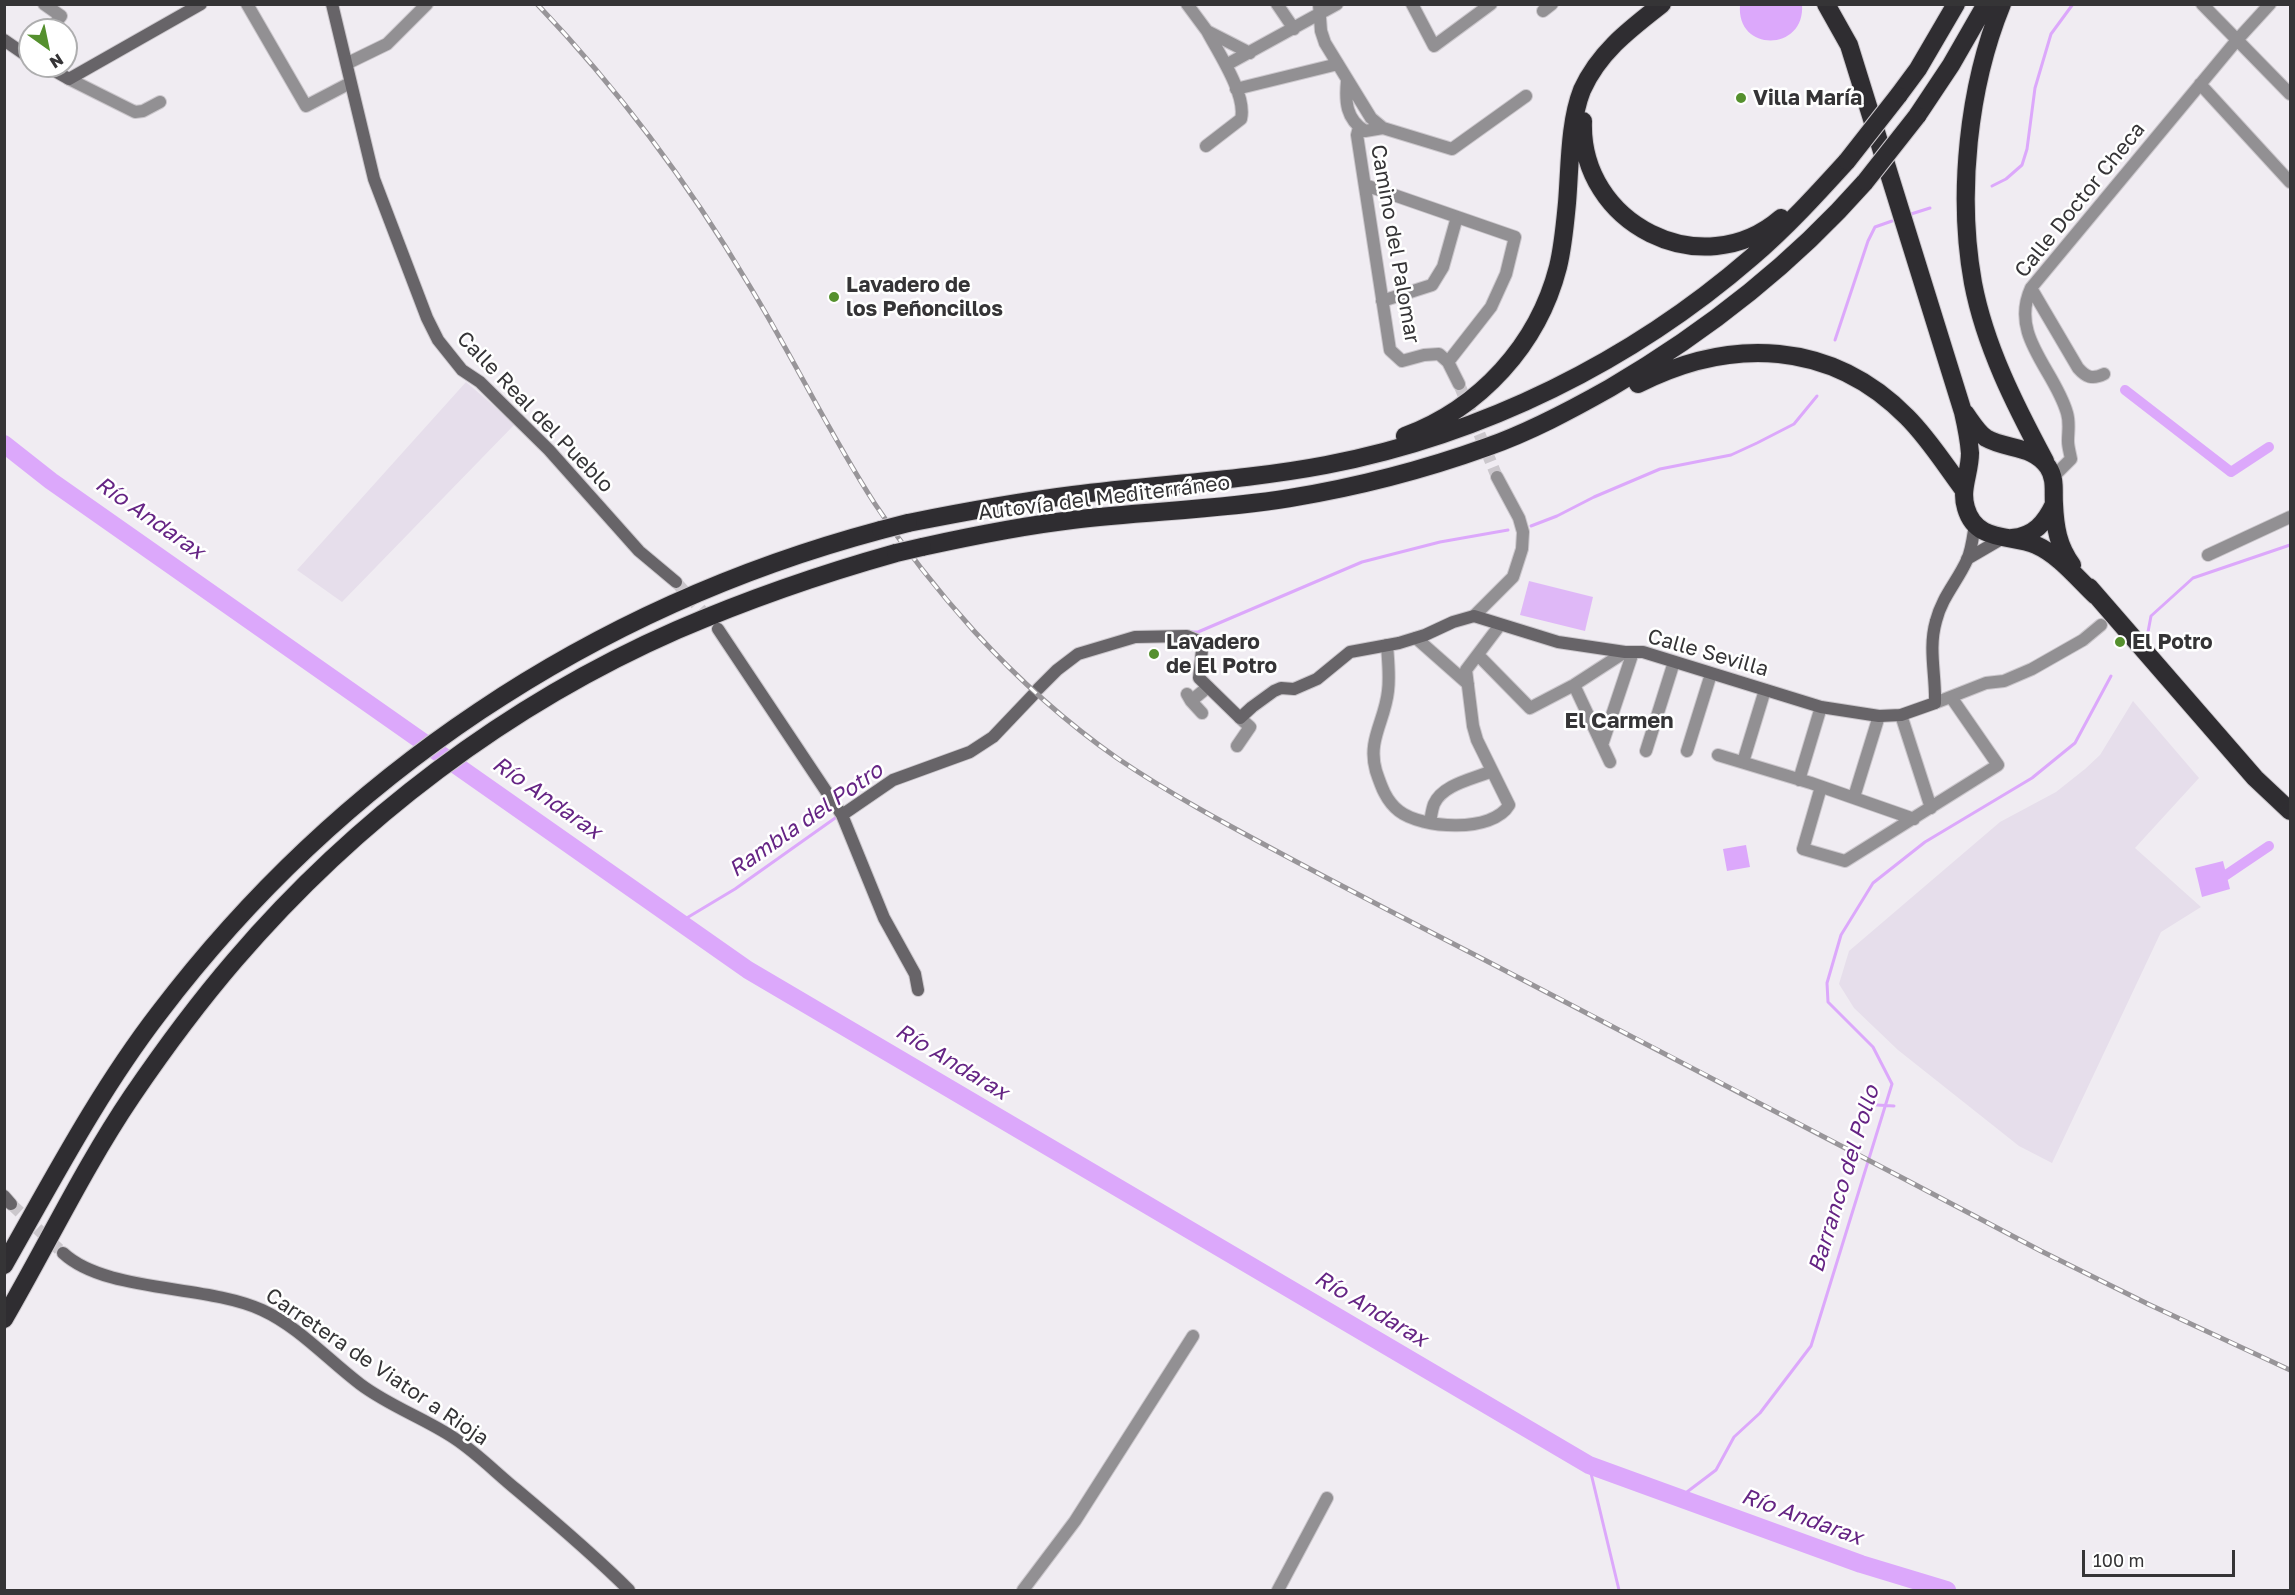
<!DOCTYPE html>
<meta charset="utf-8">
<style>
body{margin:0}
#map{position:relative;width:2295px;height:1595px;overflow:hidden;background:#f0ecf2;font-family:"Golos Text",sans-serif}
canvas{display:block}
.frame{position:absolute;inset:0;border:6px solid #353436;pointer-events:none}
.north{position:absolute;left:18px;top:18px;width:60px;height:60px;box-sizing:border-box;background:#fff;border:2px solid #aeaeaf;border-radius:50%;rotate:147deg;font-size:16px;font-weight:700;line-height:24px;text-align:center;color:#353436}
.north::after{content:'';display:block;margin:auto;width:21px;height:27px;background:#55902e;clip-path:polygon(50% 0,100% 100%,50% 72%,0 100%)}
.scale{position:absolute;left:2082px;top:1550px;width:153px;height:27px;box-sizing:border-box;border:3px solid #353436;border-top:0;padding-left:8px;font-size:18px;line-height:21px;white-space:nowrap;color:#353436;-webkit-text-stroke:4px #fff;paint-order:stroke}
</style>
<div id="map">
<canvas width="2295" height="1595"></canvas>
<div class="frame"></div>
<div class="north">N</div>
<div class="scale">100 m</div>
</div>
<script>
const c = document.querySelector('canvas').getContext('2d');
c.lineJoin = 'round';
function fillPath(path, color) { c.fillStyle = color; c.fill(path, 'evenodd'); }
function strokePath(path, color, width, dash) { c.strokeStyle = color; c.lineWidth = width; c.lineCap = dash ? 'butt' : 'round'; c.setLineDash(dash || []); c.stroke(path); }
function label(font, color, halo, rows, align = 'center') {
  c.font = font + ' "Golos Text",sans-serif'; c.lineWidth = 5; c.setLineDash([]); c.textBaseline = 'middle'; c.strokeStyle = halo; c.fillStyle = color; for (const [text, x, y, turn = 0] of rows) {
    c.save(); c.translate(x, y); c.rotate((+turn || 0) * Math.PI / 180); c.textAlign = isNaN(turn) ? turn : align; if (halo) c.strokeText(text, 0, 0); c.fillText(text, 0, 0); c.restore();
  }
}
const built = new Path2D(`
 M466,382L515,424L342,602L297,570Z
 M2133,701L2199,778L2135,848L2201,907L2161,932L2052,1163L2019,1146L1898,1050L1854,1008L1839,984L1849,951L2000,822L2056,792L2085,769L2100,755Z`);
const green = new Path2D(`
 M1529,581L1593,597L1585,631L1520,615Z`);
const water = new Path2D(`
 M1802,4C1806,52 1736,53 1740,5Z
 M1746,845L1750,867L1727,871L1723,849Z
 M2223,861L2230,889L2202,897L2195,868Z`);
const stream = new Path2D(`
 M1992,186L2006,179L2022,165L2027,149L2035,88L2051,34L2073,4
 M1911,214L1930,208
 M1835,340L1868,241L1875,227L1892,221
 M1531,526L1557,516L1594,497L1660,469L1731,455L1757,443L1794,424L1817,396
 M1191,632H1198L1362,562L1440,542L1508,530
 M2148,632L2151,616L2193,578L2290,545
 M680,922L735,889L838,816
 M1877,1105L1894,1106
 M1589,1465L1619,1590
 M1679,1498L1716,1470L1734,1437L1760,1413L1811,1346L1892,1084L1873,1047L1828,1002L1827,983L1841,935L1873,883L1925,842L2032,778L2075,743L2111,676`);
const canal = new Path2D(`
 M2125,390L2231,472L2269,447
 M2226,875L2269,846`);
const river = new Path2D(`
 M4,444L51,481L748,970L1589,1465L1861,1564L1947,1590`);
const streetTunnel = new Path2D(`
 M1459,384L1497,477`);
const secondaryTunnel = new Path2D(`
 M676,582L711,621
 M11,1204L63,1253`);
const street = new Path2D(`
 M44,4L61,16L50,30
 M247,4L306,106L350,83
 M1187,4L1207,31L1250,53
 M1277,4L1294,29
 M1319,4L1321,31L1325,43L1371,118L1383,128L1452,149L1526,96
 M1412,4L1434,46L1491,4
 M2202,4L2290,94
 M1543,11L1552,4
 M348,63L387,44L427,4
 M1226,65L1337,4
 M69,79L135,112L143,111L160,102
 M1347,81C1345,102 1346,119 1365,131L1383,128
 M2200,84L2290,182
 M1236,89L1338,64
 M1359,127L1357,135L1390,350L1402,361L1424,355L1439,354L1448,362L1459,384
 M1206,146L1241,119C1247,95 1218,52 1207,31
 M1365,185L1515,237L1506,274L1491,307L1448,362
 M2031,288L2078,368C2086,377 2092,380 2104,374
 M1382,301L1432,285L1443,267L1457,217
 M2052,478L2071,459C2070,453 2068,447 2068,441C2068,431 2070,423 2067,413C2055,370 2009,336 2031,288L2237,40L2270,4
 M2208,555L2290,517
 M1474,616L1513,577L1522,549L1523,532L1519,518L1497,477
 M1416,638L1468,684
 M1387,645C1388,660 1390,676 1388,691C1385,721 1367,740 1376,771C1381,786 1386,801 1399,811C1422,829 1493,833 1509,805L1477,740L1473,726L1466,670L1500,625
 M1478,655L1530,708L1574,685L1625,652
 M1574,685L1610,762
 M1187,694L1191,701L1202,713
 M1191,701L1208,687
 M1935,703L1986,683L2004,681L2032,669L2083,640L2101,625
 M1901,715L1931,808
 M1602,745L1633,652
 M1237,746L1250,727L1240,718
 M1646,751L1674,662
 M1687,751L1711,674
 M1718,755L1811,783L1914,819
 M1743,762L1765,690
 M1799,780L1821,707
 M1821,787L1803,849L1845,861L1998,765L1951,697
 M1854,797L1879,716
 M1430,822C1431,817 1432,809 1434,804C1443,784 1474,779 1492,771
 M1023,1590L1075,1521L1193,1336
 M1278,1590L1327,1498`);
const secondary = new Path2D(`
 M332,4L374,179L427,318L438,340L462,370L480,382L549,450L639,551L676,582
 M4,40L30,58
 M46,66L69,79L201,4
 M1967,559L2003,538
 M718,629L842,815L884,918L915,974L918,990
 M1038,689L1057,670L1078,654L1135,637L1187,636L1199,641L1202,650L1199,678L1240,718L1252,707L1274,691L1281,688L1294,689L1317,679L1350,652L1399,643L1425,635L1453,622L1474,616L1558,642L1625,652H1643L1821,707L1879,716L1901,715L1935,703C1936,675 1928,649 1936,621C1942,597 1957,582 1967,560C1972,549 1973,536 1975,524
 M842,815L893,780L970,752L993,737L1033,695
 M4,1196L11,1204
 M63,1253C106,1293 205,1284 262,1310C299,1327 327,1359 360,1384C389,1406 424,1418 454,1438C477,1453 496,1473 517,1490C555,1522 594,1555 629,1590`);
const highway = new Path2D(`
 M1826,4L1849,45L1963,412C1966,425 1969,440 1970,453C1970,473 1960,489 1966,508C1976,543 2011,534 2036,545C2059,555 2078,579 2096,596
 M2002,4C1968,87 1957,195 1973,283C1985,346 2015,405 2045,461
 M1898,96L1918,69L1956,4
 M1917,116L1951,65L1986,4
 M1583,121C1579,224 1702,286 1781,218
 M1638,384C1731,337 1831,340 1907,417C1929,439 1945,465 1963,489
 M1965,413C1971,421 1978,433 1986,438C2007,450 2033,445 2048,467C2056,479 2053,491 2054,504C2055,527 2058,546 2072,565
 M1405,436C1480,408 1538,345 1558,267C1563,247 1565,224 1567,203C1570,168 1569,123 1582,90C1599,52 1630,29 1662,4
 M908,523C963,512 1017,502 1073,495C1157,484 1242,481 1326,465C1483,435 1632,361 1752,257C1786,228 1817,194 1847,161
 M2012,538C2034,536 2045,523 2054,504
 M922,547C972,536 1021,526 1072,520C1144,511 1218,510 1290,498C1357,487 1423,470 1487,447C1530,432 1571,410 1610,388C1706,332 1791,266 1865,182
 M2089,587L2255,778L2290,811
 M4,1265C53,1179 99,1091 159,1013C340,775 592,607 881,530
 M4,1319C47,1245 84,1167 132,1096C164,1049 198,1003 235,960C355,820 508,704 677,630C749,599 821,574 896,553`);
const rail = new Path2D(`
 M537,4C619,90 689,184 749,285C793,357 829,433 875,504C904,548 938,591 974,631C1017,678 1064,721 1117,758C1170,794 1226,824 1282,854C1347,889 1413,923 1479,957C1666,1054 1854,1152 2041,1251L2148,1304L2290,1370`);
const highwayBridge = new Path2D(`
 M1847,161L1898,96
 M1865,182L1917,116
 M881,530L908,523
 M896,553L922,547`);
const markers = [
 [1741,98,6,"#55902e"],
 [834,297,6,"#55902e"],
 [2120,642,6,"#55902e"],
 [1154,654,6,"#55902e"]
];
const poiNames = [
 ["Villa María",1753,98],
 ["Lavadero de",846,285],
 ["los Peñoncillos",846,309],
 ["Lavadero",1166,642],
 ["de El Potro",1166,666],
 ["El Potro",2132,642]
];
const streetNames = [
 ["Calle Doctor Checa",2080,200,-51],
 ["Camino del Palomar",1395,244,80],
 ["Calle Real del Pueblo",535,412,46],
 ["Autovía del Mediterráneo",1104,498,-7],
 ["Calle Sevilla",1708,653,16],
 ["Carretera de Viator a Rioja",377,1367,34]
];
const waterNames = [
 ["Río Andarax",150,518,35],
 ["Río Andarax",547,798,35],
 ["Rambla del Potro",806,820,-35],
 ["Río Andarax",952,1062,31],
 ["Barranco del Pollo",1844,1179,-73],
 ["Río Andarax",1371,1309,31],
 ["Río Andarax",1802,1517,20]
];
const neighbourhoodNames = [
 ["El Carmen",1619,721]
];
fillPath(built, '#e6deeb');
fillPath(green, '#dfb8f7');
fillPath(water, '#dca8fb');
strokePath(stream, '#dca8fb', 3);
strokePath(canal, '#dca8fb', 10);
strokePath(river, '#dca8fb', 18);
strokePath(streetTunnel, '#cbc7cc', 12, [12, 6]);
strokePath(secondaryTunnel, '#cbc7cc', 12, [12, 6]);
strokePath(street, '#cbc7cc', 14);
strokePath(secondary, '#cbc7cc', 14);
strokePath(highway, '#cbc7cc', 20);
strokePath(street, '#929093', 12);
strokePath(secondary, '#676468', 12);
strokePath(highway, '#2f2d31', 18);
strokePath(rail, '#989599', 5);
strokePath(rail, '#fff', 3, [9]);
strokePath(highwayBridge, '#cbc7cc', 20, []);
strokePath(highwayBridge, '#2f2d31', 18);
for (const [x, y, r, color] of markers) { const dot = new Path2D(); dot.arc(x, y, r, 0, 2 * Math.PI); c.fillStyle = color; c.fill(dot); strokePath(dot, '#fff', 2); }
label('bold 21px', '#353436', '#fff', poiNames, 'left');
label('21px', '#353436', '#fff', streetNames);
label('italic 22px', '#652484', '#fff', waterNames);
label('bold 22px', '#353436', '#fff', neighbourhoodNames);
</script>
